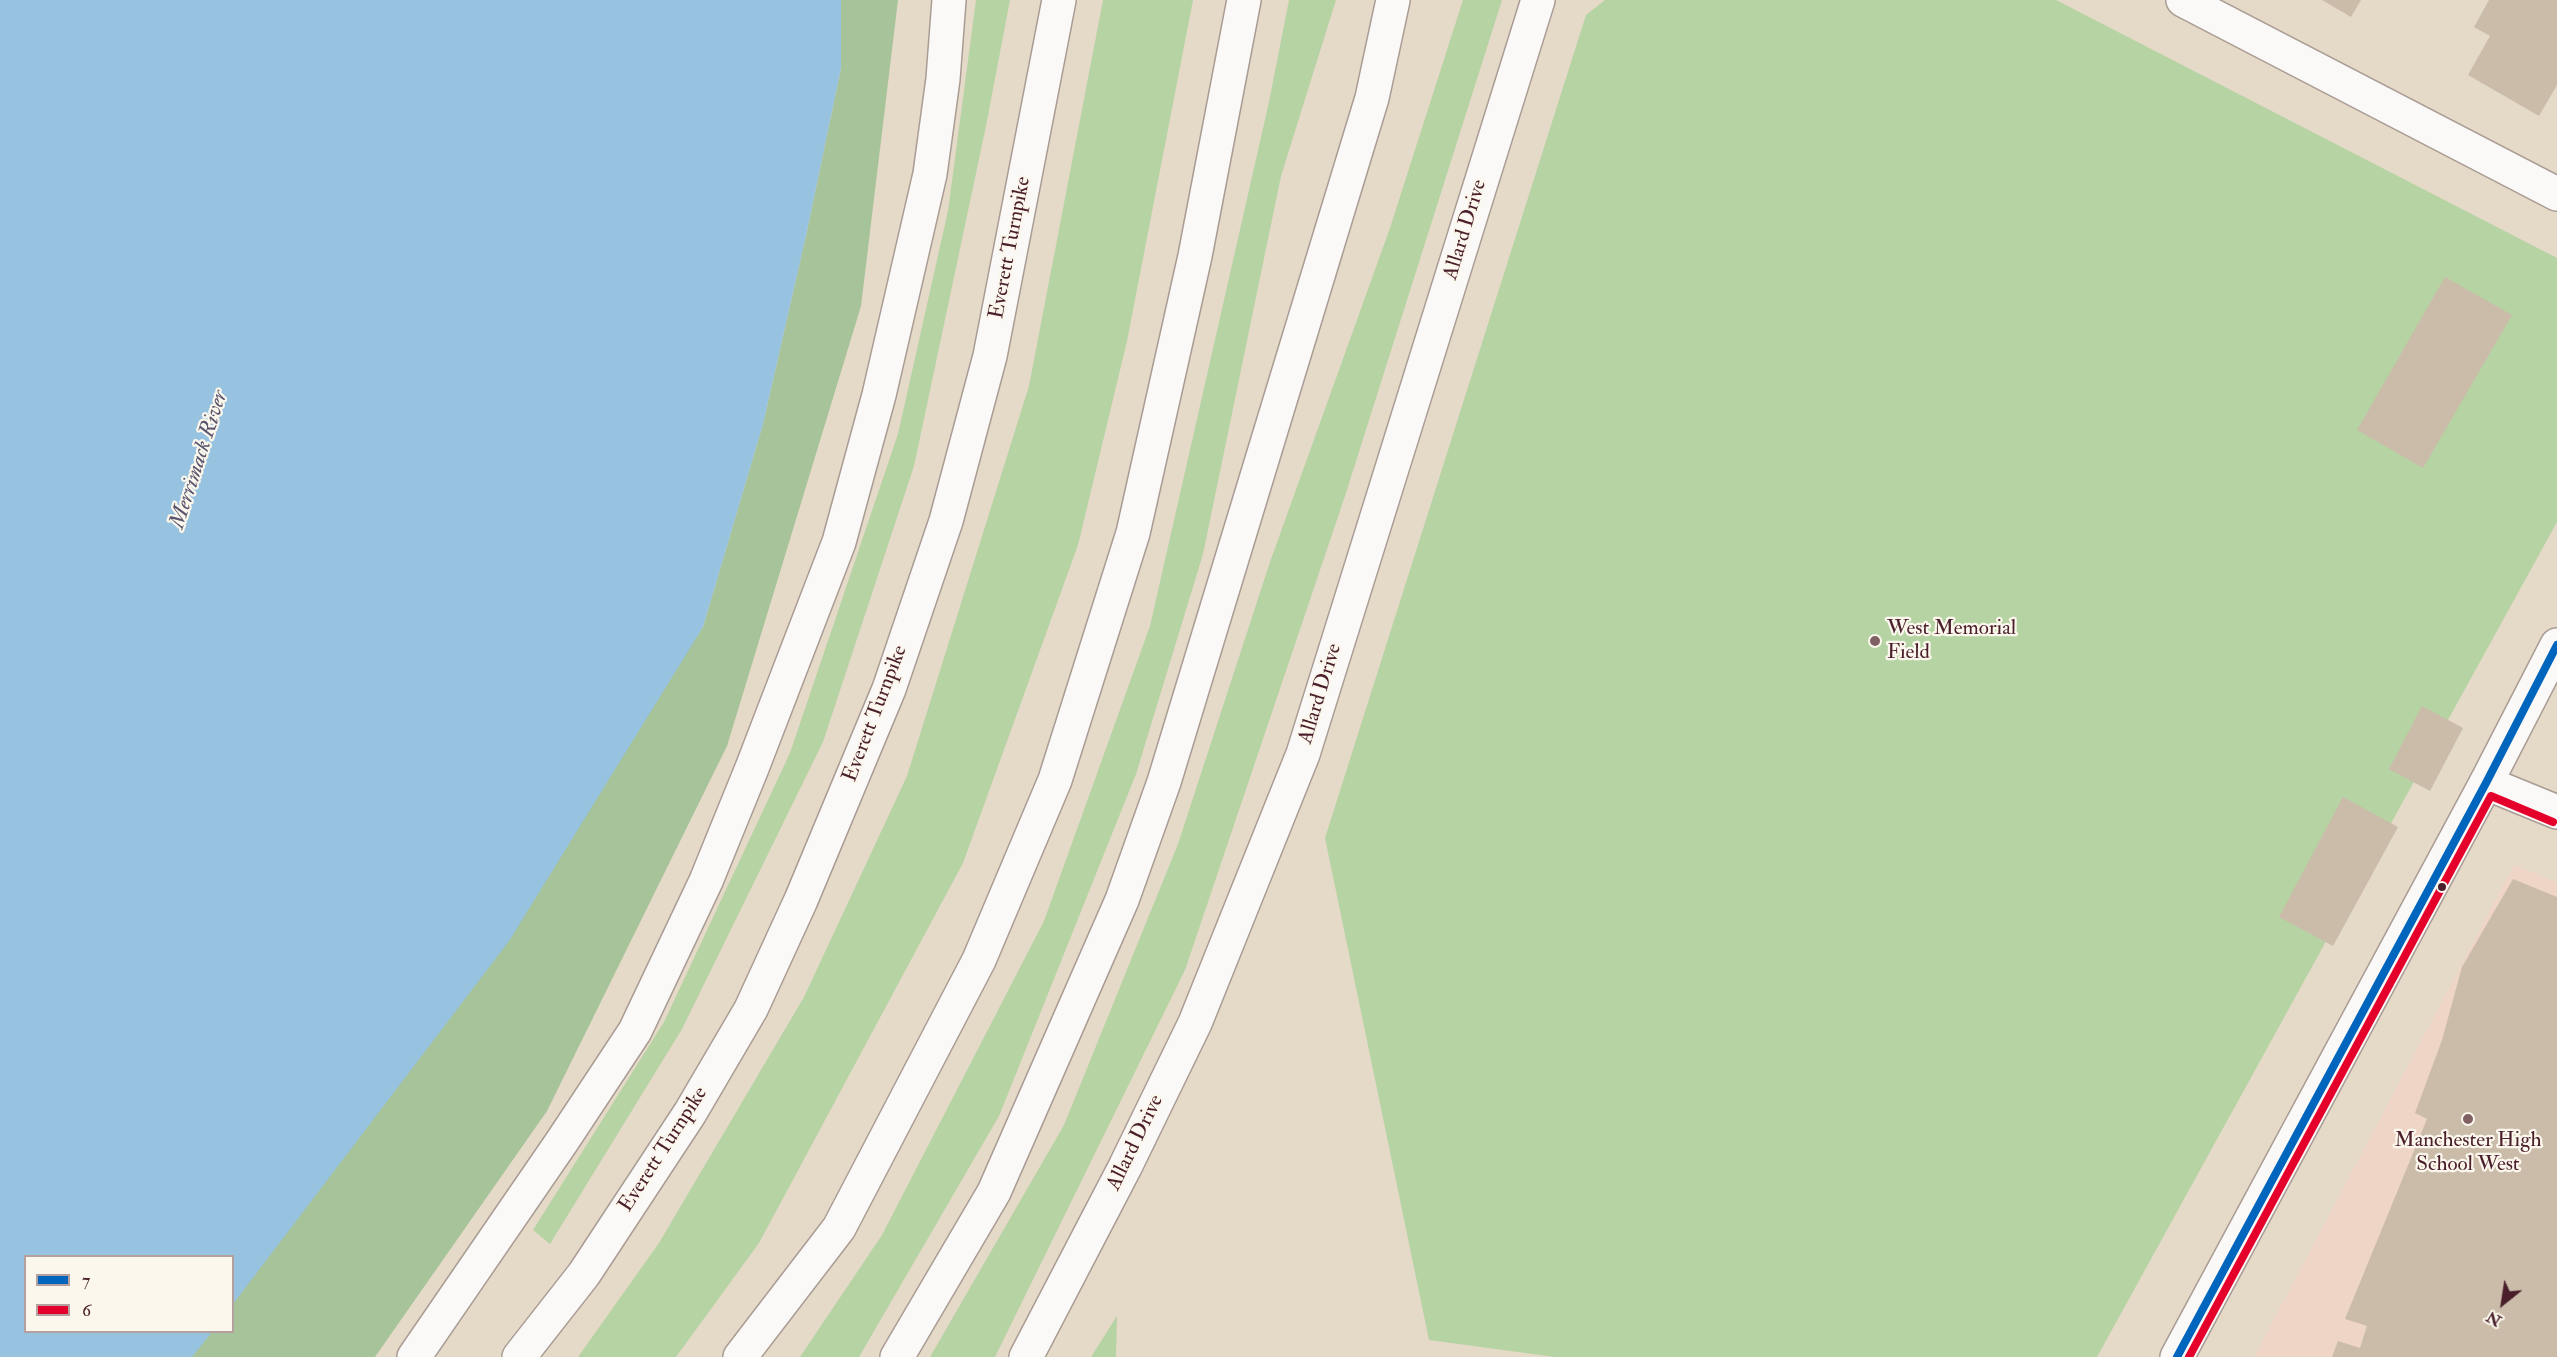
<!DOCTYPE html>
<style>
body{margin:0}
#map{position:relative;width:2557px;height:1357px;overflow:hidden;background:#e5d9c8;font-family:"IM FELL Double Pica",serif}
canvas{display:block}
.legend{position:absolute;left:24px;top:1255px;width:210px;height:78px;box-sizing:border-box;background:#fbf7ec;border:2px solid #b4a19f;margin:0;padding:8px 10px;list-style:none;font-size:18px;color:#4a1f2b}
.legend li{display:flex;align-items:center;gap:12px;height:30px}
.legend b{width:30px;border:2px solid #b4a19f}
.north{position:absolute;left:2473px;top:1273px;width:60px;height:60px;-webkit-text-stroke:4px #fbf7ec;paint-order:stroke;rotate:210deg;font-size:16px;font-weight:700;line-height:24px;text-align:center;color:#4a1f2b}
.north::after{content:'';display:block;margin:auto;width:21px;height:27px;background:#4a1f2b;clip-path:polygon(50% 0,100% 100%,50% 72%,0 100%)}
</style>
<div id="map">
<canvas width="2557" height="1357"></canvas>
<ul class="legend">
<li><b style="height:8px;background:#0065bd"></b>7</li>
<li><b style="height:8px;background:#e4002b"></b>6</li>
</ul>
<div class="north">N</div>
</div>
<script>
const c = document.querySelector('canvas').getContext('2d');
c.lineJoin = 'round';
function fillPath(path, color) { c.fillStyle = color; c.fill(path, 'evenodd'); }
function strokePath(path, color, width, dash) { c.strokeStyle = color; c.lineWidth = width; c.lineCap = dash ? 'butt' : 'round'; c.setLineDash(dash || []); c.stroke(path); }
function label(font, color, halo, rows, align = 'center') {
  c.font = font + ' "IM FELL Double Pica",serif'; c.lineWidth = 4.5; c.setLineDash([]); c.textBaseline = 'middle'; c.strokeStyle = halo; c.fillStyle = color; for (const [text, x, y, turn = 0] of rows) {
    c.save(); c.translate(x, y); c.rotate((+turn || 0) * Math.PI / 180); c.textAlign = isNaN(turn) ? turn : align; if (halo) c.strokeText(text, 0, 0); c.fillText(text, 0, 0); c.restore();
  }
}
const built = new Path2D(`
 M2514,865L2557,882V1357H2254Z`);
const green = new Path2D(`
 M976,0H1010L986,126L914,466L823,742L682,1029L550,1244L533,1230L664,1022L790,753L898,434L948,211Z
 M1103,0H1193L1127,341L1078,545L963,863L759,1243L676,1357H578L659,1243L804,997L907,776L1029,386Z
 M1289,0H1336L1281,176L1203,554L1136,774L999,1116L859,1357H800L882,1235L1044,921L1150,626L1269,102Z
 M1463,0H1502L1345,496L1185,970L995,1357H930L1064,1125L1178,844L1270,562L1390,228Z
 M1605,0H2056L2557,258V522L2097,1357H1555L1429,1340L1325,838L1586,15Z
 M1117,1316L1116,1357H1091Z`);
const forest = new Path2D(`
 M841,0H898L861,306L727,746L547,1111L375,1357H191L211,1332H232L233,1303L703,627L763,424L807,231L841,68Z`);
const water = new Path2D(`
 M0,0H841V68L807,231L763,424L703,627L509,941L233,1304L232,1256H26V1332H212L192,1357H0Z`);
const building = new Path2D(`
 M2322,0H2361L2351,17Z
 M2489,0H2557V85L2539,116L2468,75L2490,36L2474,27Z
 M2445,277L2512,315L2423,468L2357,430Z
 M2422,706L2463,728L2430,791L2389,769Z
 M2343,797L2398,827L2333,946L2279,917Z
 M2513,879L2557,897V1357H2332L2338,1341L2360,1348L2367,1326L2345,1319L2427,1119L2415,1113L2442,1040L2462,967Z`);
const minor = new Path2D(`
 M2183,0L2557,194
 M2486,783L2557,812
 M1026,1357L1125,1167L1195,1023L1303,754L1538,0`);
const major = new Path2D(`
 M2177,1357L2486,783L2557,645`);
const highway = new Path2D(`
 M414,1357L563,1140L635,1031L706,881L752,768L839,542L879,395L930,174L943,79L949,0
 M519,1357L584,1274L690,1113L751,1009L801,900L889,689L946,521L990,356L1059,0
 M740,1357L839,1228L979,960L1055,780L1133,533L1195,256L1244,0
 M897,1357L994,1192L1122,900L1164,782L1372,98L1393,0`);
const bus1 = new Path2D(`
 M2177,1357L2486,783L2557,645`);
const bus2 = new Path2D(`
 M2189,1357L2491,796L2553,822`);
const markers = [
 [1875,641,6,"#806062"],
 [2442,887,5,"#4a1f2b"],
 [2468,1119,6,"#806062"]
];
const streetNames = [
 ["Allard Drive",1466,230,-73],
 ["Everett Turnpike",1011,248,-79],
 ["Allard Drive",1321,694,-73],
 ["Everett Turnpike",876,714,-69],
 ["Allard Drive",1136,1143,-64],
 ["Everett Turnpike",664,1150,-57]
];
const poiNames = [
 ["West Memorial",1887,629],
 ["Field",1887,653],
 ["Manchester High",2468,1141,"center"],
 ["School West",2468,1165,"center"]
];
const waterNames = [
 ["Merrimack River",200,460,-72]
];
fillPath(built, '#eed5c5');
fillPath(green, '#b5d3a3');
fillPath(forest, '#a6c399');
fillPath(water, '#97c2e0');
fillPath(building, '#cbbca9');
strokePath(minor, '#a99c94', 36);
strokePath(major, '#a99c94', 36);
strokePath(highway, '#a99c94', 36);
strokePath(minor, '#fbf9f7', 33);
strokePath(major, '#fbf9f7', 33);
strokePath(highway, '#fbf9f7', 33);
strokePath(bus1, '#0065bd', 8);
strokePath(bus2, '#e4002b', 8);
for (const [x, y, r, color] of markers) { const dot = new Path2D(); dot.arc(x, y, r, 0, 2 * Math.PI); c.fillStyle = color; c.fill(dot); strokePath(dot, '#fbf7ec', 2); }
label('21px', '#4a1f2b', '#fbf7ec', streetNames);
label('21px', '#4a1f2b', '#fbf7ec', poiNames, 'left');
label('italic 22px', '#59556e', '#fbf7ec', waterNames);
</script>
